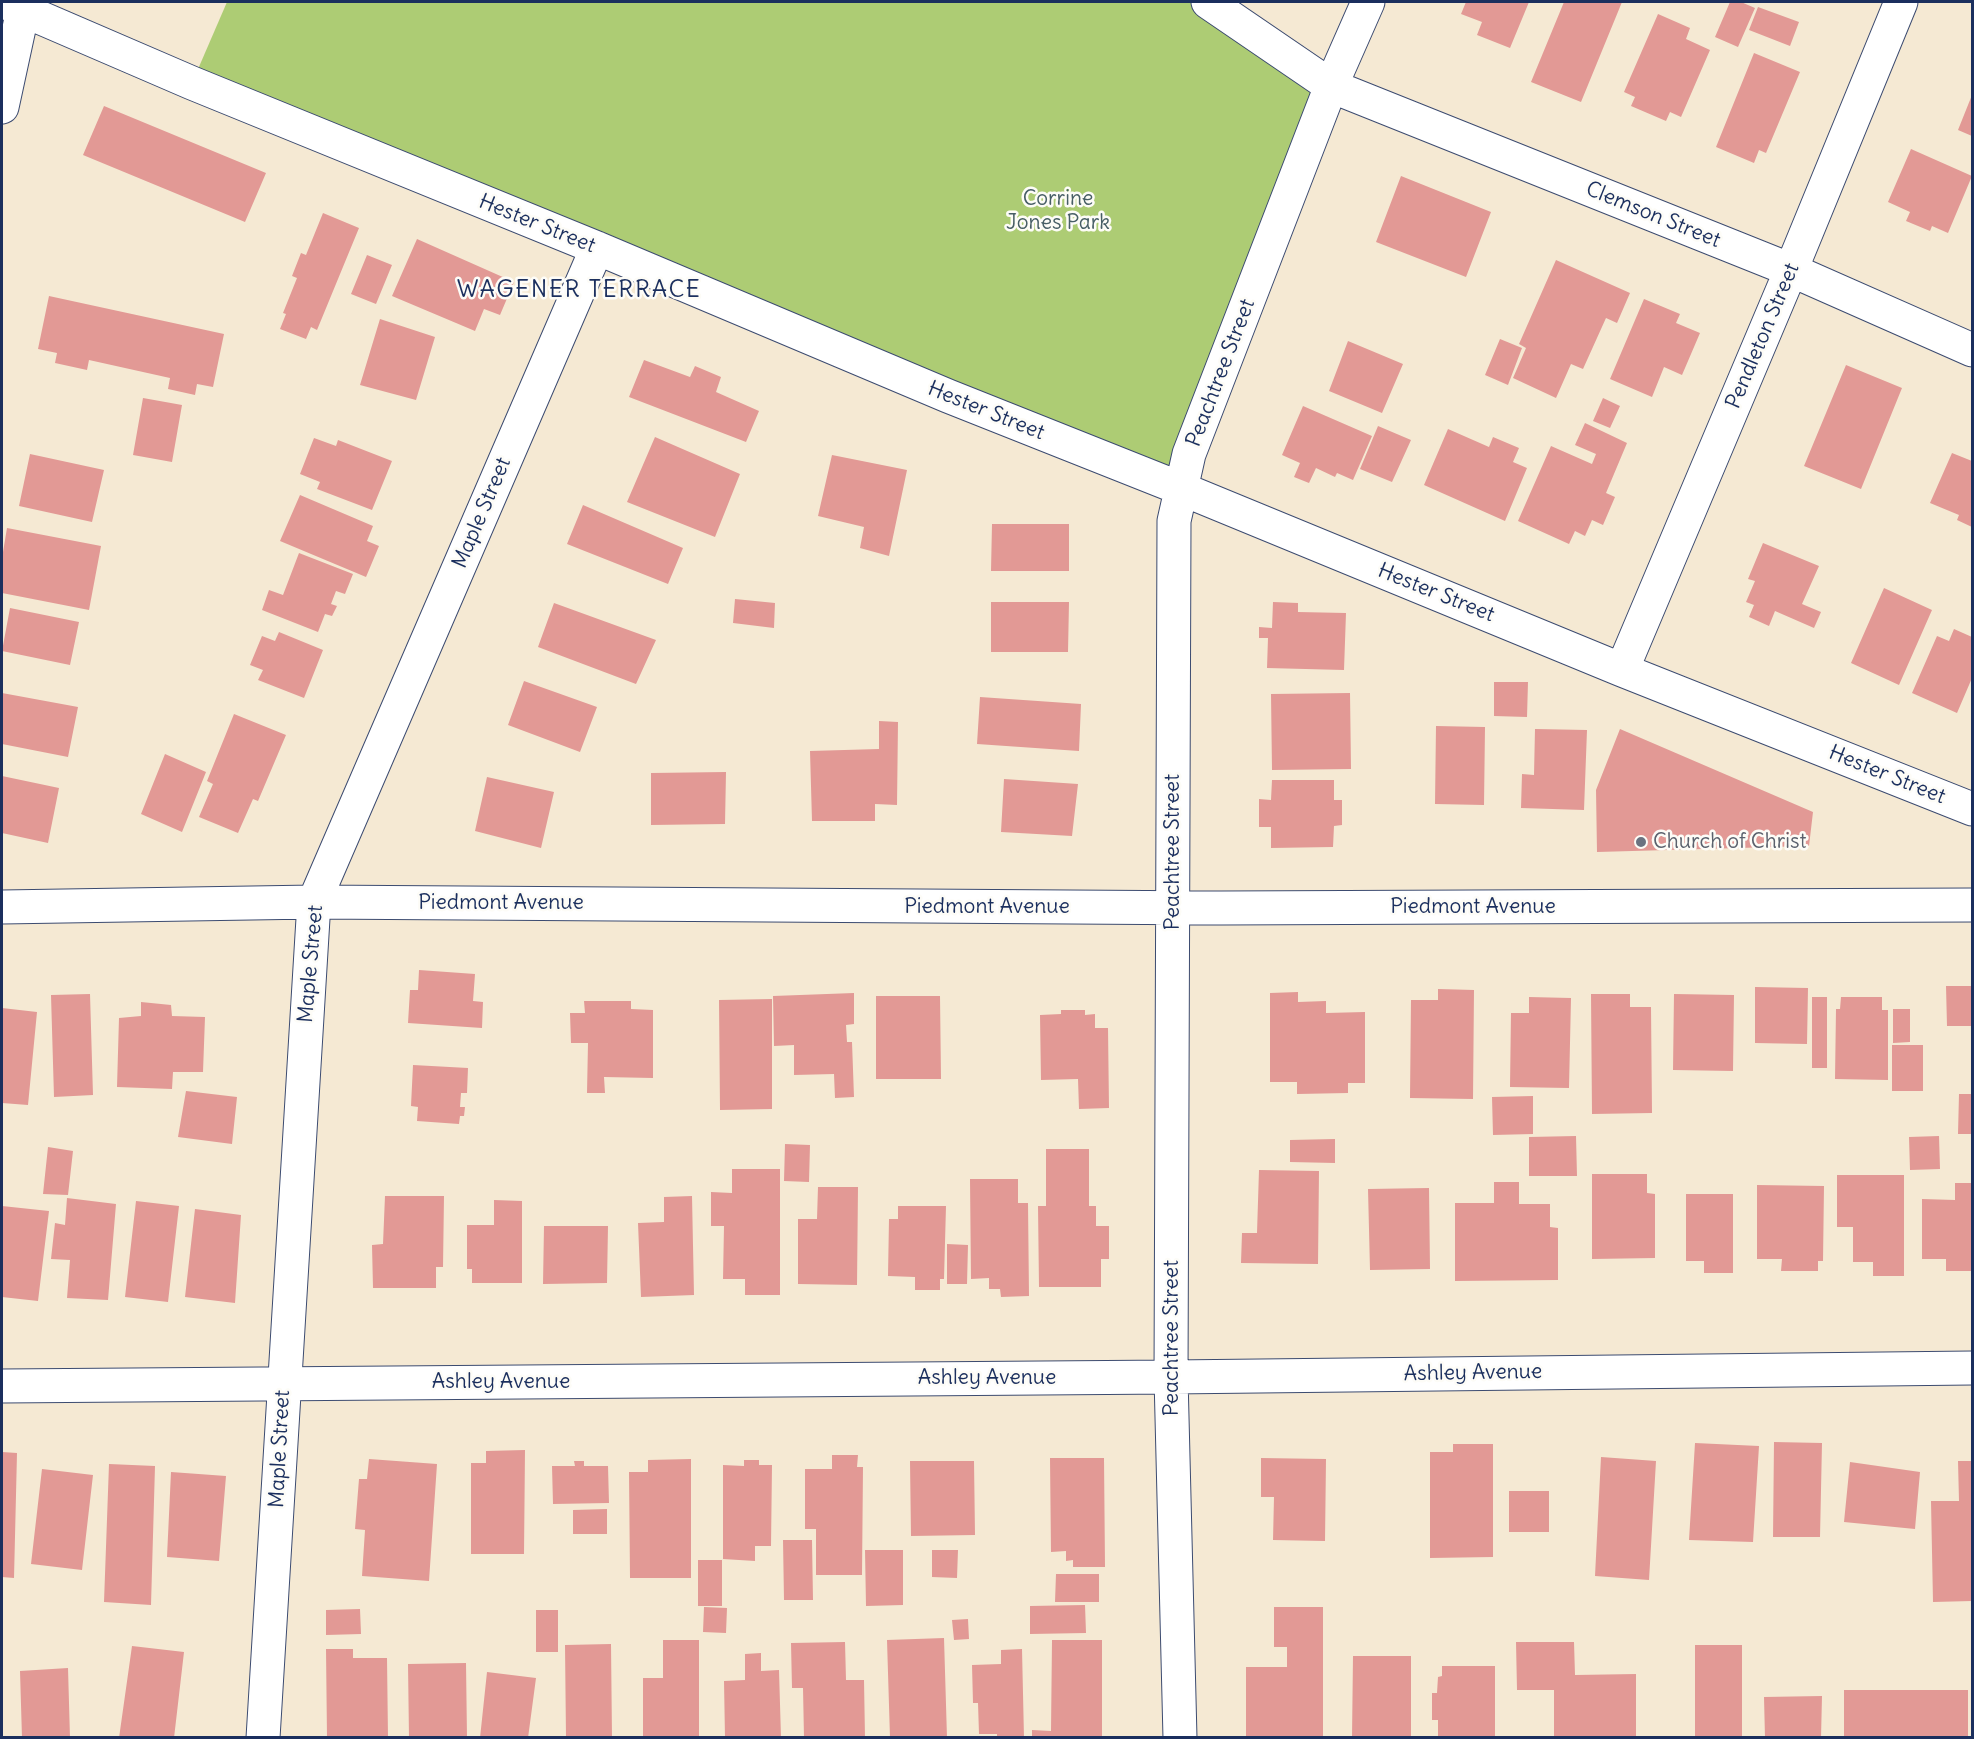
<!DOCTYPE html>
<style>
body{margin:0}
#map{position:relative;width:1974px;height:1739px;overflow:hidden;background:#f5e9d3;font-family:Delius,sans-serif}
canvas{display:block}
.frame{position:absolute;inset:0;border:3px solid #1b2f5e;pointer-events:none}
</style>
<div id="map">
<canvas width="1974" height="1739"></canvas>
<div class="frame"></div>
</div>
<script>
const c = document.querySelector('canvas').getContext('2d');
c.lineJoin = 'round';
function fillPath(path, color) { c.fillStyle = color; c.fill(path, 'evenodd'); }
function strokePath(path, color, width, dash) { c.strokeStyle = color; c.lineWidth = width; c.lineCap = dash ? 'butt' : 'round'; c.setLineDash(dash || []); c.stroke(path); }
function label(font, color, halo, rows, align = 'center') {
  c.font = font + ' Delius,sans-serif'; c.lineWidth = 5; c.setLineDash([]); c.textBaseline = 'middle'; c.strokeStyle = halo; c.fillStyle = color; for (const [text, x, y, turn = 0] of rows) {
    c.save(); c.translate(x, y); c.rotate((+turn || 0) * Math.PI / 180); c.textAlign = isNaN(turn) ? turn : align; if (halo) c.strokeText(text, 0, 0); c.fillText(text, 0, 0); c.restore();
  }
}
const green = new Path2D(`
 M227,2H1207L1331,86L1182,489L192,83Z`);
const building = new Path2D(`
 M1466,2H1529L1510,48L1477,35L1482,22L1461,14Z
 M1564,2H1622L1581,102L1531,82Z
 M1730,2H1741L1755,8L1738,47L1715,37Z
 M1758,7L1799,22L1790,46L1749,30Z
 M1658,14L1690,28L1686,39L1710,50L1681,117L1670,112L1666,121L1631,106L1635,97L1624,92Z
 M1754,53L1800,72L1766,153L1759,150L1754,163L1716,147Z
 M1972,95V136L1958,130Z
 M104,106L266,173L245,222L83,155Z
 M1911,149L1972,176L1948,233L1932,226L1930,231L1906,221L1910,212L1888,202Z
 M1401,176L1491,212L1466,277L1376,242Z
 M323,213L359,228L317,330L311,327L306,339L280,329L286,314L283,313L297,278L292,276L301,253L306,255Z
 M417,239L514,282L500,315L484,309L475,331L392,296Z
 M367,255L392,265L376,304L351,294Z
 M1556,260L1630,293L1617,323L1606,318L1583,369L1571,364L1556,398L1513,378L1526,348L1519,344Z
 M49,296L224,334L213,387L197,384L195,395L168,389L170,378L89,360L87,370L55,363L57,353L38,349Z
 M1644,299L1680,314L1676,323L1700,333L1682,375L1664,367L1652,397L1610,379Z
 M380,319L435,337L416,400L360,385Z
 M1500,339L1522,348L1508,385L1485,375Z
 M1348,341L1403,364L1382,413L1329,391Z
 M644,360L690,377L695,366L721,377L716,392L759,411L746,442L629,397Z
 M1846,365L1902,388L1861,489L1804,466Z
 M143,398L182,405L172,462L133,455Z
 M1603,398L1620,406L1610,428L1593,421Z
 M1303,406L1372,436L1353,480L1337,473L1335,477L1316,468L1309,483L1294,477L1300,463L1282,455Z
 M1585,423L1627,443L1606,493L1615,497L1603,525L1592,520L1585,536L1575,531L1569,544L1518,521L1551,446L1592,464L1596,454L1575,445Z
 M1378,426L1411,440L1392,482L1360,469Z
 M1448,429L1489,447L1493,437L1519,448L1513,462L1527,468L1505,521L1424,485Z
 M655,437L740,474L715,537L627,502Z
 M314,438L336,446L338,440L392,461L372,510L317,489L320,482L300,474Z
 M1952,453L1972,461V527L1957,520L1959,515L1930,503Z
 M30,454L104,470L92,522L19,506Z
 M832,455L907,470L889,556L860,548L864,527L818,516Z
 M300,495L373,526L367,541L379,546L366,577L280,541Z
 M583,505L683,548L668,584L567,544Z
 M992,524H1069V571H991Z
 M7,528L101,546L89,610L2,593V558Z
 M1763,543L1819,566L1802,604L1821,612L1814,628L1775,611L1769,626L1749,617L1754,605L1746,602L1755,581L1748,579Z
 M299,553L353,574L345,594L336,591L331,604L337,606L332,616L325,614L318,632L262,610L269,590L283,595Z
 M1884,588L1932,610L1899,685L1851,663Z
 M735,599L775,603L774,628L733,623Z
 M991,602H1069L1068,652H991Z
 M1273,602L1298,603V612L1346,613L1344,670L1267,668L1268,638H1259V627L1272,628Z
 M554,603L656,640L636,684L538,647Z
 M10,608L79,622L70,665L2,651Z
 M1954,629L1972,637V678L1957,713L1912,693L1937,636L1949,641Z
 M279,632L323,650L304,698L258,680L263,670L250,665L262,636L275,641Z
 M524,681L597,707L580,752L508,725Z
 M1494,682H1528L1527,717L1494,716Z
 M2,693L78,707L68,757L2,744Z
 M1350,693L1351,769L1272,770L1271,694Z
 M980,697L1081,704L1079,751L977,744Z
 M234,714L286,735L258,801L253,799L238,833L199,817L213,784L207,781Z
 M879,721L898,722L897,805L875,804V821H812L810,751L879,749Z
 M1436,726L1485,727L1484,805L1435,804Z
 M1535,729L1587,730L1584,810L1521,808L1522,774L1534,775Z
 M1620,729L1813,812L1809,846L1597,852L1596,790Z
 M165,754L206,772L182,832L141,814Z
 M726,772L725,824L651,825V773Z
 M2,776L59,788L48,843L2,833Z
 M487,777L554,792L541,848L475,831Z
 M1004,779L1078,784L1072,836L1001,832Z
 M1272,780H1334V800H1342V825L1334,826L1333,847L1271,848V827H1259V799L1271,800Z
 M419,970L475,974L473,1001L483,1002L482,1028L408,1023L410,990H418Z
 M1946,986H1972V1026H1947Z
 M1755,987L1808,988L1807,1044L1755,1043Z
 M1438,989L1474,990L1473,1099L1410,1098L1411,1000H1438Z
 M1298,992V1002L1326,1001V1013L1365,1012V1083H1348V1093L1297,1094V1082H1270V993Z
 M854,993V1024L846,1025L847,1042H852L854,1097L835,1098L834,1074L794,1075V1045L774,1046L773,996Z
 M90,994L93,1095L54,1097L51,995Z
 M1591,994H1630V1007H1651L1652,1113L1592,1114Z
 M1674,994L1734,995L1733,1071L1673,1070Z
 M876,996H940L941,1079H876Z
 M1529,997L1571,998L1569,1088L1510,1087L1511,1013H1529Z
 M1812,997H1827V1068H1812Z
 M1841,997H1882V1010H1888V1080L1835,1079L1836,1009H1840Z
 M772,999V1109L720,1110L719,1000Z
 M584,1001H631V1009L653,1010V1078L604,1077L605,1093H587L588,1043H571L570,1013H585Z
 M141,1002L171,1005L172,1016L205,1017L203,1072H173L172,1089L117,1087L119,1018L141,1016Z
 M2,1008L37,1012L28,1105L2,1103Z
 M1893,1009H1910V1042L1893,1043Z
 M1061,1010H1085V1015L1095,1014V1028H1108L1109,1108L1079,1109L1078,1079L1041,1080L1040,1015L1061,1014Z
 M1892,1045H1923V1091H1892Z
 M413,1065L468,1068L467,1093H461L460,1107H465L464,1116H460L459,1124L417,1121L418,1107L411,1106Z
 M186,1091L237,1097L232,1144L178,1137Z
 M1959,1094H1972V1134H1958Z
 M1533,1096V1134L1493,1135L1492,1097Z
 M1576,1136L1577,1176H1529V1137Z
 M1939,1136L1940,1169L1910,1170L1909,1137Z
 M1335,1139V1163L1290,1162V1140Z
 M785,1144L810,1145L809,1182L784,1181Z
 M48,1147L73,1151L68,1195L43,1194Z
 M1046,1149H1089V1206H1096V1226H1109V1259H1101V1287H1039L1038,1206H1046Z
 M732,1169H780V1295H745V1279H723L724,1226H711V1192L732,1193Z
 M1259,1170L1319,1171L1318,1264L1241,1263L1242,1233H1257Z
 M1592,1174H1647V1193L1655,1194V1258L1592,1259Z
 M1837,1175H1904V1276H1873V1262H1853V1227H1837Z
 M970,1179H1018V1203H1028L1029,1296L1001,1297L1000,1289H989V1278L971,1279Z
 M1494,1182H1519V1204H1550V1227L1558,1228V1280L1455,1281V1203H1494Z
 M1955,1183H1972V1271H1946V1259H1922V1199L1955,1200Z
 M1757,1185L1824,1186L1823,1261H1818V1271H1781L1782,1259H1757Z
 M818,1187H858L857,1285L798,1284V1219H817Z
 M1429,1188L1430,1269L1370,1270L1368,1189Z
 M1686,1194H1733V1273H1704V1261H1686Z
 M385,1196H444L443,1267H436V1288H373L372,1245L383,1244Z
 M692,1196L694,1295L641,1297L638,1223L664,1222V1197Z
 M67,1198L116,1204L108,1300L67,1298L70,1260L51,1259L55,1223L65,1225Z
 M494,1200L522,1201V1283H472V1269H467V1225H494Z
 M136,1201L179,1206L168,1302L125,1297Z
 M2,1206L49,1211L38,1301L2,1297Z
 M898,1206H946L944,1279H940V1290H915V1277L888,1276L889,1219H898Z
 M195,1209L241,1215L235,1303L185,1297Z
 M544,1226H608L607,1283L543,1284Z
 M947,1244L968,1245L967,1284H947Z
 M1774,1442L1822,1443L1820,1537H1773Z
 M1695,1443L1759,1446L1753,1542L1689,1540Z
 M1453,1444H1493V1557L1430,1558V1452H1453Z
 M525,1450L524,1554H471V1463H486V1451Z
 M2,1452L17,1453L14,1578L2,1577Z
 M832,1455H858L857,1467H863L862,1575H816V1529H805V1469H832Z
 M1601,1457L1656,1461L1649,1580L1595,1576Z
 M1050,1458H1104L1105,1567H1073V1560L1066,1561V1551L1051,1552Z
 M1261,1458L1326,1459L1325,1541L1273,1540L1274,1497H1261Z
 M369,1459L437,1464L429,1581L362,1576L365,1530L355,1529L359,1479H367Z
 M691,1459V1578H630L629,1472H648V1460Z
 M744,1460H759V1465H772L771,1546H755V1561L723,1559V1465L744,1466Z
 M574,1461H584V1466H608L609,1503L553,1504L552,1466H575Z
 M910,1461H974L975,1535L911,1536Z
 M1958,1461H1972V1601L1933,1602L1931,1501H1959Z
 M1850,1462L1920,1472L1915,1529L1844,1522Z
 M109,1464L155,1466L151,1605L104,1602Z
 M42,1469L93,1475L82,1570L31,1564Z
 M171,1472L226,1476L219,1561L167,1557Z
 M1509,1491H1549V1532H1509Z
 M607,1509V1534H573V1510Z
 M783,1540H812L813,1600H784Z
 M865,1550H903V1605L866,1606Z
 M932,1550H958L957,1578L932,1577Z
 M698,1560H722V1606H698Z
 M1056,1574H1099V1602H1055Z
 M1085,1605L1086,1633L1030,1634V1606Z
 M704,1607L727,1608L726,1633L703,1632Z
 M1274,1607H1323V1736L1246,1738V1667H1287V1647H1274Z
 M360,1609L361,1634L326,1635V1610Z
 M536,1610H558V1652H536Z
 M968,1619L969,1639L954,1640L952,1620Z
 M944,1638L947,1738H890L887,1640Z
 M663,1640H699V1738H643V1678H663Z
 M1052,1640H1102V1738H1032V1730L1051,1731Z
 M845,1642L846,1680H864L865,1738H804L803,1688H792L791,1643Z
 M1516,1642H1574L1575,1675L1636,1674V1738H1554V1690H1517Z
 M611,1644L612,1738H566L565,1645Z
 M1695,1645H1742V1738H1695Z
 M132,1646L184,1652L174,1738H119Z
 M326,1649H353V1658H387L388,1738H327Z
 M1022,1649L1024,1738H997V1734H979L978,1703H973L972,1665L1001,1664V1650Z
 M761,1653V1671L779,1670L781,1738H725L724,1681L745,1680V1654Z
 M1353,1656H1411V1738H1352Z
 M466,1663L467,1738H409L408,1664Z
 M1442,1666H1495V1738H1438V1720H1432V1693H1437L1438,1677L1442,1676Z
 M68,1668L70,1738H22L20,1671Z
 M487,1672L536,1678L528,1738H480Z
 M1844,1690H1968V1738H1844Z
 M1822,1696L1821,1738H1765L1764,1697Z`);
const minor = new Path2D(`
 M4,2L192,83L597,248L948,396L1182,489L1622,670L1972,809
 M1208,2L1331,86L1791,270L1972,350
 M2,107L23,10
 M1622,670L1791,270L1901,2
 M2,907L314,902L1221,908L1972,905
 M2,1386L1171,1377L1972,1368
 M263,1738L314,902L597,248
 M1180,1738L1171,1377L1174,521L1189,454L1331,86L1368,2`);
const markers = [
 [1641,842,6,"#6b7280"]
];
const parkNames = [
 ["Corrine",1058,199],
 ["Jones Park",1058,223]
];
const streetNames = [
 ["Clemson Street",1653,215,22],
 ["Hester Street",537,224,22],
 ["Pendleton Street",1763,336,-67],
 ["Peachtree Street",1221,373,-69],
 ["Hester Street",986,411,22],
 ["Maple Street",482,513,-67],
 ["Hester Street",1436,593,22],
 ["Hester Street",1887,775,22],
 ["Peachtree Street",1173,852,-90],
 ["Piedmont Avenue",501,903],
 ["Piedmont Avenue",987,907],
 ["Piedmont Avenue",1473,907],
 ["Maple Street",311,964,-85],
 ["Peachtree Street",1172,1338,-90],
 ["Ashley Avenue",1473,1373,-1],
 ["Ashley Avenue",987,1378],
 ["Ashley Avenue",501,1382],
 ["Maple Street",280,1449,-87]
];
const worshipNames = [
 ["Church of Christ",1653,842]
];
const quarterNames = [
 ["WAGENER TERRACE",579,290]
];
fillPath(green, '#adcc74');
fillPath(building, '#e29995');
strokePath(minor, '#3c4b70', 35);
strokePath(minor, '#fff', 33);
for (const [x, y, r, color] of markers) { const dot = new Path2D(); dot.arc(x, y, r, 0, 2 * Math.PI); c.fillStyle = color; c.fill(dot); strokePath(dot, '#fdfcf7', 2); }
label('21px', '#475e65', '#fdfcf7', parkNames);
label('21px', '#1b2f5e', '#fdfcf7', streetNames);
label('21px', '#5b616d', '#fdfcf7', worshipNames, 'left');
c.letterSpacing = '1.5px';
label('24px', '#1b2f5e', '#fdfcf7', quarterNames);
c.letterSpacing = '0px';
</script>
